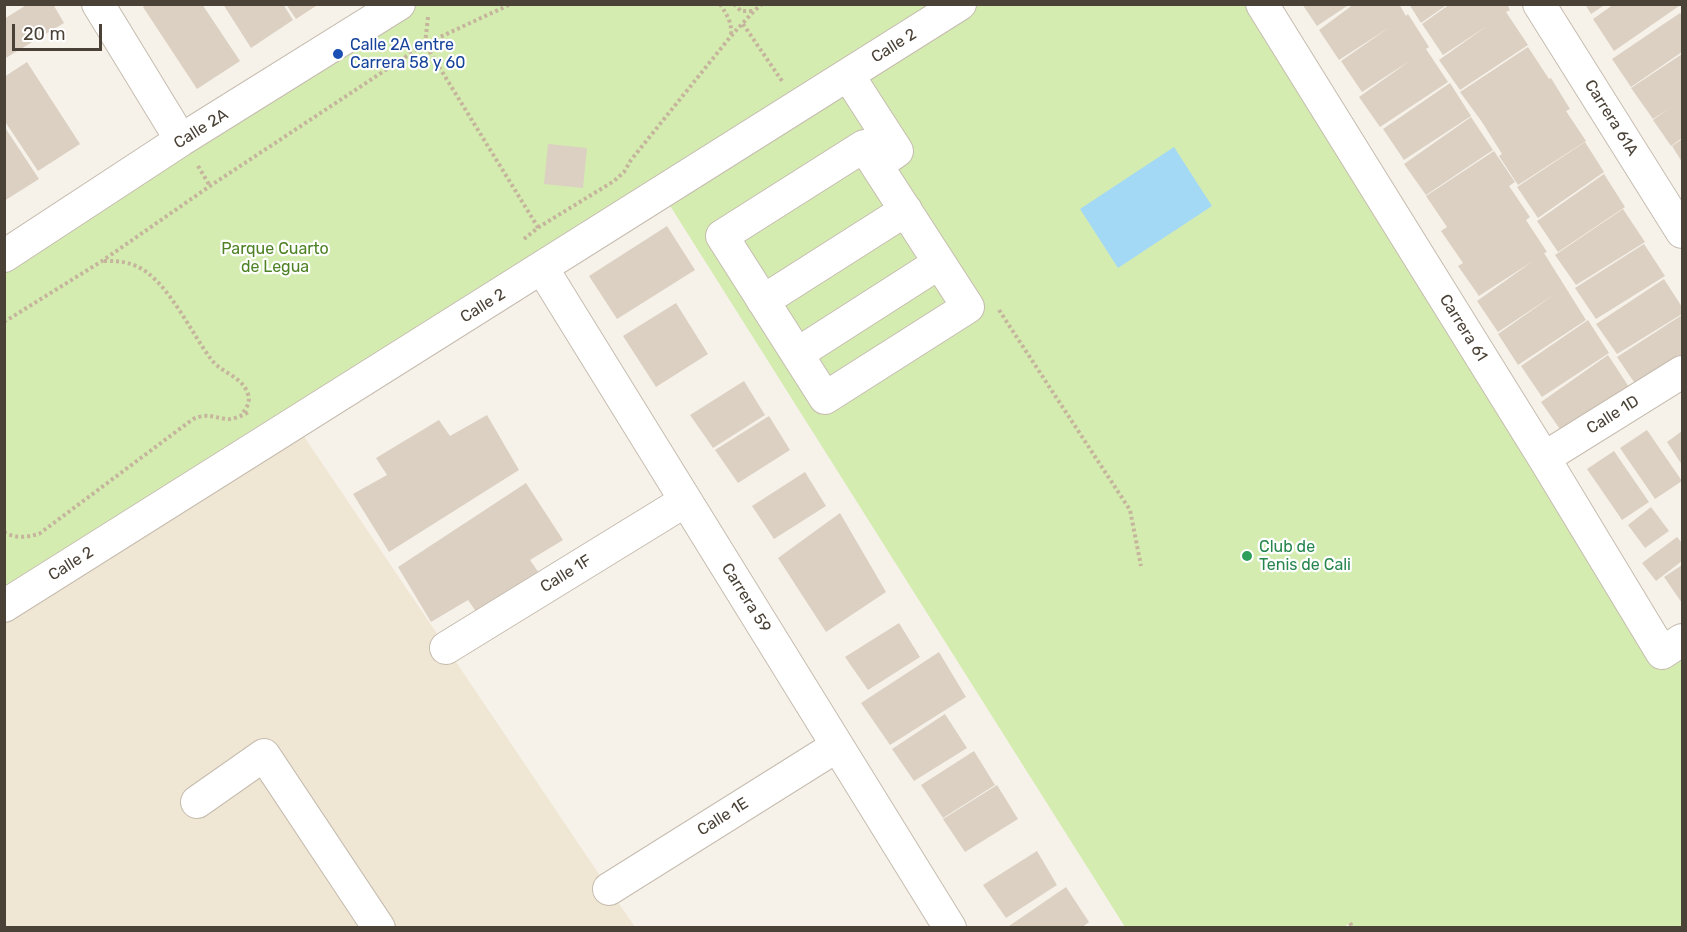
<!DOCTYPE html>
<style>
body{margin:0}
#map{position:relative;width:1687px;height:932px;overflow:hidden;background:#f6f2ea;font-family:Rubik,sans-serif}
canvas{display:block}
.frame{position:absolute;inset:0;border:6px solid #4b4237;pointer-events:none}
.scale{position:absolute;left:12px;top:24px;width:90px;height:27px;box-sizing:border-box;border:3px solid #4b4237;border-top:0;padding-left:8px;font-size:18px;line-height:21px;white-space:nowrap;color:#4b4237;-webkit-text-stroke:4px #fff;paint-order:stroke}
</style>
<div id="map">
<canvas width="1687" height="932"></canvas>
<div class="frame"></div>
<div class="scale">20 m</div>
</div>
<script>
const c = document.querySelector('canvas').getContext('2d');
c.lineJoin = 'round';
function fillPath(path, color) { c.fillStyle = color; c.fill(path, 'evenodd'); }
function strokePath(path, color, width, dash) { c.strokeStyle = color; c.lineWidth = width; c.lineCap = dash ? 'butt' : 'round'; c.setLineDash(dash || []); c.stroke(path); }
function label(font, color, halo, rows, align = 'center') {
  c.font = font + ' Rubik,sans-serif'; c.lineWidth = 4.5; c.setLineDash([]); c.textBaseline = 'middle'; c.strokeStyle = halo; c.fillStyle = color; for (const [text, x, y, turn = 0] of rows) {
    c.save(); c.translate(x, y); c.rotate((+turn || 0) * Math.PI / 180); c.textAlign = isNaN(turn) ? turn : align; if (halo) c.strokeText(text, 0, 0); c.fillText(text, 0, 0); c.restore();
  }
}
const education = new Path2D(`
 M295,423L609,889L635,927L5,928V606Z`);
const green = new Path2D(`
 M399,5H1262L1662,653L1682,640V927L1353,928L1350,923L1342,928L1125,927L662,193L5,606L4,256Z`);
const water = new Path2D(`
 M1174,147L1212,206L1118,268L1080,209Z`);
const building = new Path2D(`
 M28,4H53L64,23L4,59V19Z
 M147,4H202L240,61L197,89L143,7Z
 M223,4H283L293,20L251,48Z
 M286,4H319L296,19Z
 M1302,4H1350L1317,26Z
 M1354,4H1399L1406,16L1408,14L1429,47L1426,49L1448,82L1380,127L1359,97L1411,60L1362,92L1341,61L1390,27L1339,60L1319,30Z
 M1409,4H1448L1421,23Z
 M1450,4H1507L1510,10L1506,12L1528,45L1460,90L1439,60L1487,26L1443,55L1422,24Z
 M1585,4H1606L1591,14Z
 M1614,4H1682L1614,51L1593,19Z
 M1680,13L1682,16V52L1631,87L1612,59Z
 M1528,47L1549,79L1551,78L1570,109L1566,111L1586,141L1518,185L1499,156L1502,154L1482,122L1460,92Z
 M1682,54V138L1671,146L1653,120L1668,109L1653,119L1631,88Z
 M27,62L80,144L38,171L4,120V77Z
 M1450,83L1471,116L1404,160L1383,129Z
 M1471,117L1493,150L1426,195L1404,164Z
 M4,126L39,179L4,201Z
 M1682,139V162L1672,146Z
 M1585,142L1604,172L1538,218L1517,187Z
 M548,144L587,148L583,188L544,184Z
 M1494,151L1515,182L1509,186L1530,217L1526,220L1547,252L1544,253L1586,320L1518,365L1498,334L1555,294L1498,332L1477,301L1533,261L1479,296L1458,266L1463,263L1441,231L1447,227L1426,196Z
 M1604,174L1625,207L1558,252L1537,221Z
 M1623,209L1645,242L1576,285L1555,255Z
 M667,226L695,270L617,319L589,276Z
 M1644,244L1665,276L1596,319L1575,288Z
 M1664,279L1682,307V314L1617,354L1596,324Z
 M676,303L708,354L656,387L623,336Z
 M1682,315V361L1638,388L1617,357Z
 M1588,320L1609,353L1542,397L1521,366Z
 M1608,355L1629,387L1562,432L1541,402Z
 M744,381L765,415L713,448L690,415Z
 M487,415L519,470L389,552L353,494L387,475L376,458L439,420L450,436Z
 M769,416L790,450L738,483L715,450Z
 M1647,430L1682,481L1655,499L1620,448Z
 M1682,431V465L1667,442Z
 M1614,451L1649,502L1622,520L1587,469Z
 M805,472L826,506L774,539L752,506Z
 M526,483L563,540L530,560L541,576L479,616L468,600L431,622L398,567Z
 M1651,507L1669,531L1645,548L1628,525Z
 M840,513L886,592L826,632L778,558Z
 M1677,537L1682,543V561L1656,581L1642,563Z
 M1682,565V603L1664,577Z
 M899,623L920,657L868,690L845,657Z
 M939,652L966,697L890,745L861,703Z
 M945,714L967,748L914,781L892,749Z
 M974,751L995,785L943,818L921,785Z
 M997,785L1018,819L965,852L943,819Z
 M1037,851L1057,885L1006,918L983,885Z
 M1066,887L1089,922L1081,928H1006Z`);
const path = new Path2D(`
 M720,4C727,15 732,22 731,35
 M734,4L741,11H754
 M428,17L425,44L539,229
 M743,24L782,81
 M198,166L210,186
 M524,239L539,227L614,181L624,172L631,160L731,36L754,11L762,4
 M104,261C115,261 125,261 136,266C167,279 191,333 211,359C221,373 242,376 248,394C251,402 246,409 241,415
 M999,310L1130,510L1141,566
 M4,322L102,261L210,186L425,44L511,4
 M4,532C15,539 27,537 39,534L193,419C208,413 212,417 226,419C233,420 243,415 249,412
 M1350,923L1353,928`);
const minor = new Path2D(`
 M98,4L181,140
 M1262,4L1544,458L1662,653L1682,640
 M1539,4L1682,232
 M848,75L897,151L877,165
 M864,146L968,307L825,398L722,236Z
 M4,256L181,140L399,4
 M542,268L950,928
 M763,301L906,210
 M797,354L939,263
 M1544,458L1682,372
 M4,606L960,4
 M446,648L685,501
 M197,802L264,755L379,928
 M609,889L837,746`);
const markers = [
 [338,54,6,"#1a4fb4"],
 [1247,556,6,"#2e9e5b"]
];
const transitNames = [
 ["Calle 2A entre",350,45],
 ["Carrera 58 y 60",350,63]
];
const streetNames = [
 ["Calle 2",894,46,-32],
 ["Carrera 61A",1611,118,58],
 ["Calle 2A",201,129,-32],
 ["Calle 2",483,306,-32],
 ["Carrera 61",1463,328,58],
 ["Calle 1D",1613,415,-32],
 ["Calle 2",71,564,-32],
 ["Calle 1F",566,574,-32],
 ["Carrera 59",746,598,58],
 ["Calle 1E",723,817,-32]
];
const parkNames = [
 ["Parque Cuarto",275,249],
 ["de Legua",275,267]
];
const leisureNames = [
 ["Club de",1259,547],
 ["Tenis de Cali",1259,565]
];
fillPath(education, '#f0e6d4');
fillPath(green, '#d5ecb1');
fillPath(water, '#a4d9f6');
fillPath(building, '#dcd0c2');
strokePath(minor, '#c6bcaf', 34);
strokePath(path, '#c5b59c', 4, [3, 3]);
strokePath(minor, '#fff', 32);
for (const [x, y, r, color] of markers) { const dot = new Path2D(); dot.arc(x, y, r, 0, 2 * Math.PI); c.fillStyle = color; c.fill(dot); strokePath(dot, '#fff', 2); }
label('16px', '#164399', '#fff', transitNames, 'left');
label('16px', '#4b4237', '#fff', streetNames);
label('16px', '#4e8225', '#fff', parkNames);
label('16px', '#27864d', '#fff', leisureNames, 'left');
</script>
